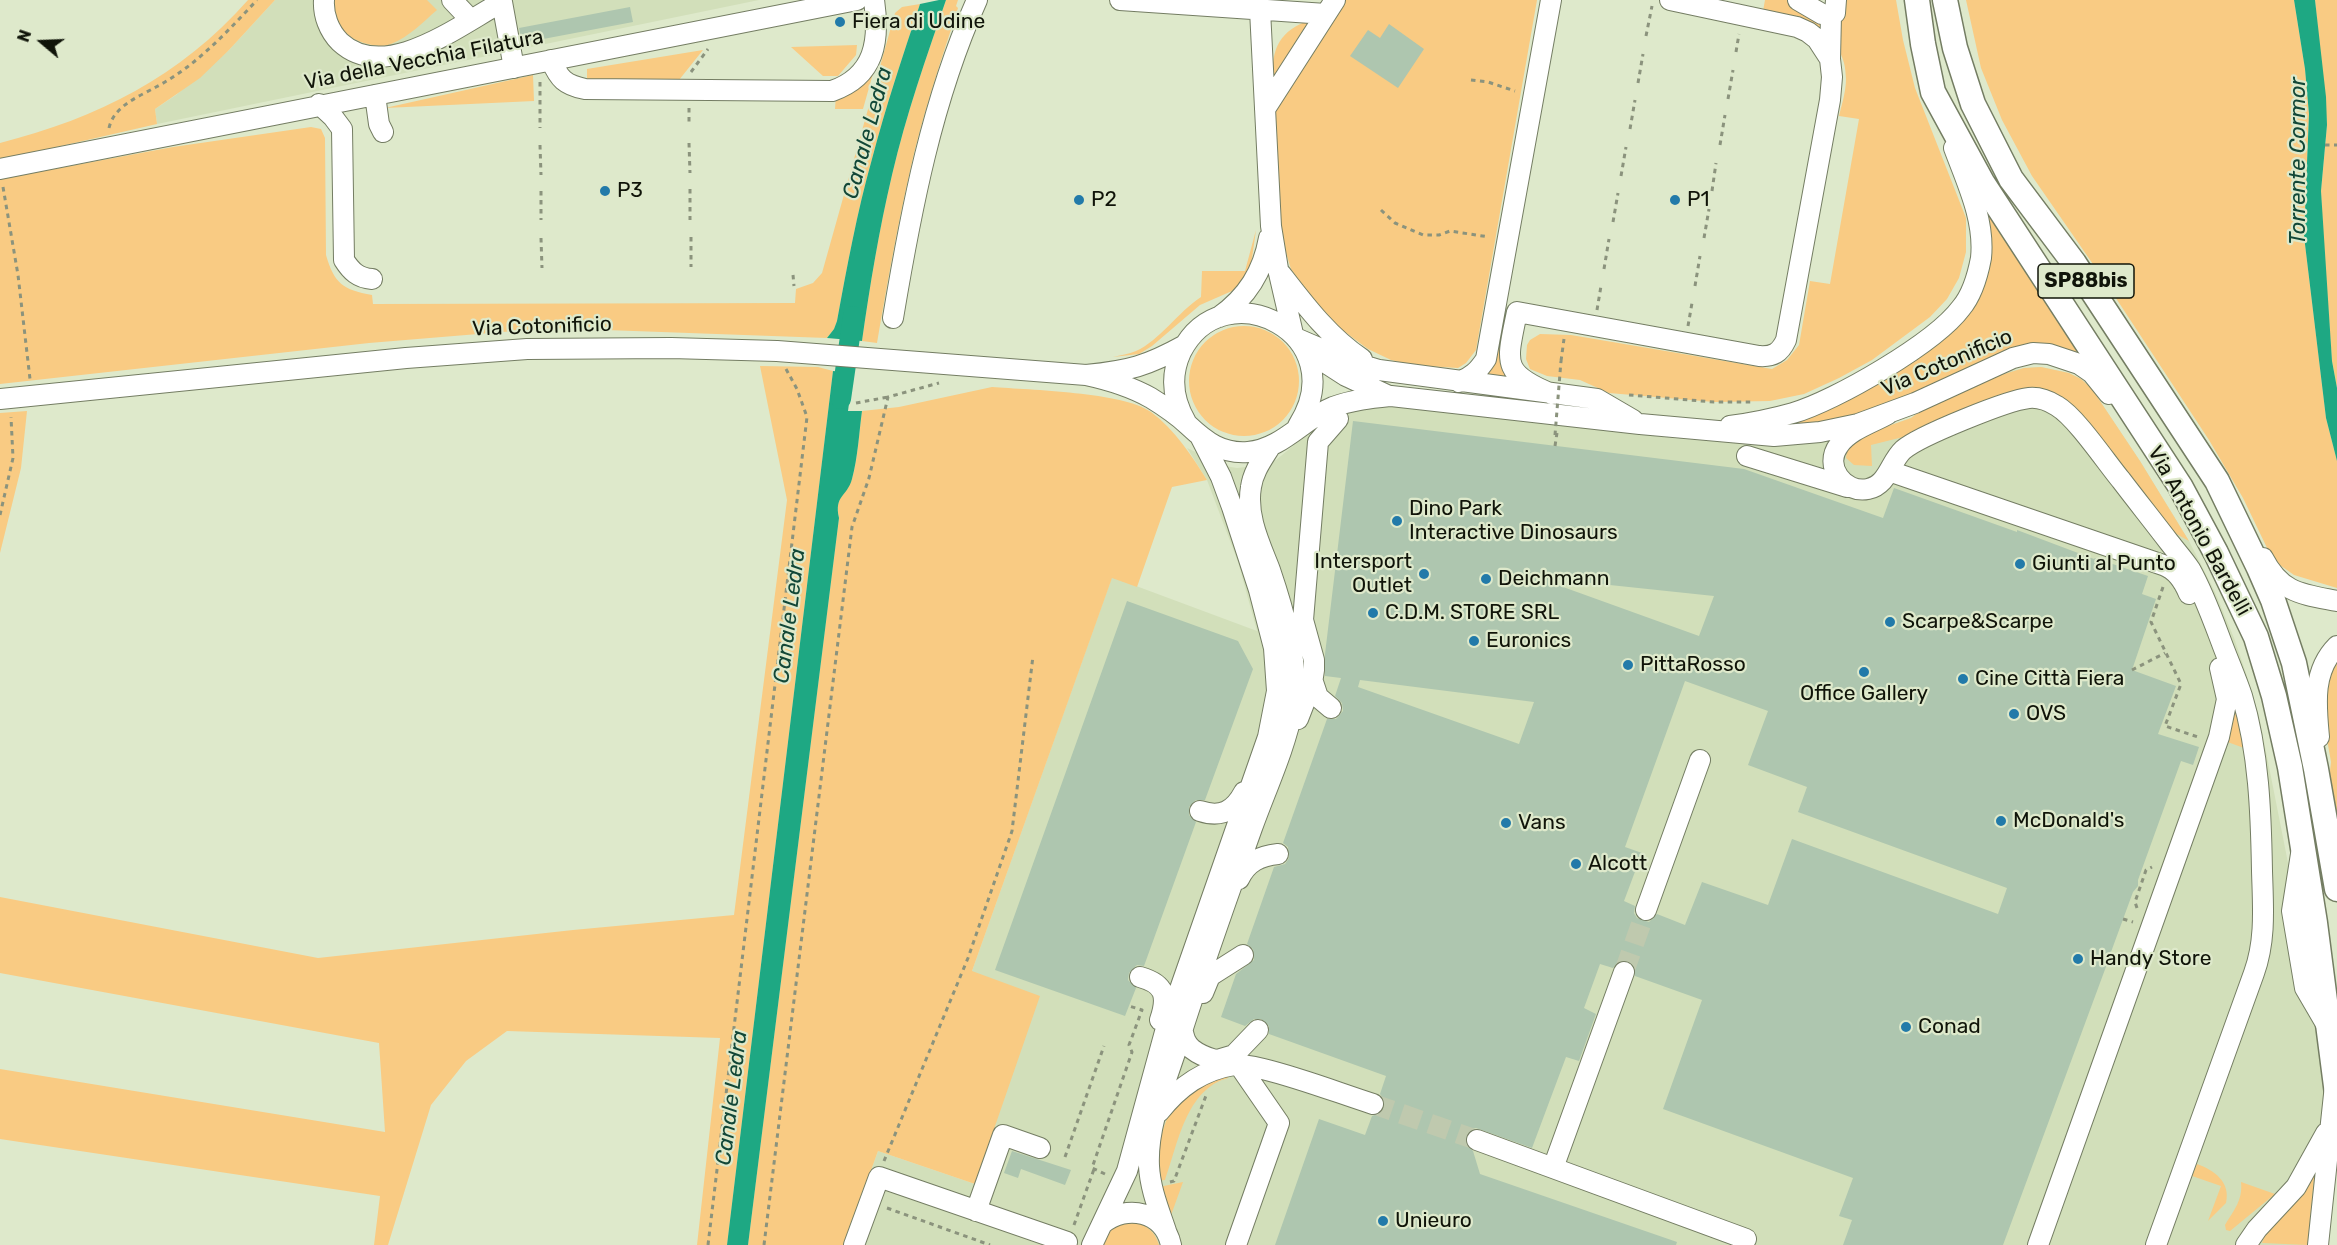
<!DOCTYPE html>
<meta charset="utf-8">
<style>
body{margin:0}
#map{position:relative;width:2337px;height:1245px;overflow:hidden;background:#dee9cb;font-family:Rubik,sans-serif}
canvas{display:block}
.north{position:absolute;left:12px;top:12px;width:60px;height:60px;-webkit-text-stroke:4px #dee9cb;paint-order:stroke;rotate:289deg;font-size:16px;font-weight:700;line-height:24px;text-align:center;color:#101409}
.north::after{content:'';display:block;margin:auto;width:21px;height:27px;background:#101409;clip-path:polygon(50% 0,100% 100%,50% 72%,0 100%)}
</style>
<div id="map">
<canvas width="2337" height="1245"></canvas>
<div class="north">N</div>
</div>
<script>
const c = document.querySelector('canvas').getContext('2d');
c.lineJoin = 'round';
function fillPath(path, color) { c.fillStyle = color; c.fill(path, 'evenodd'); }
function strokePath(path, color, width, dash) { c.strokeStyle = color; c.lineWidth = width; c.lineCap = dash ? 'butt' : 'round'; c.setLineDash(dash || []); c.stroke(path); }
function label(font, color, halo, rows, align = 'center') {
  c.font = font + ' Rubik,sans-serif'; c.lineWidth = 4.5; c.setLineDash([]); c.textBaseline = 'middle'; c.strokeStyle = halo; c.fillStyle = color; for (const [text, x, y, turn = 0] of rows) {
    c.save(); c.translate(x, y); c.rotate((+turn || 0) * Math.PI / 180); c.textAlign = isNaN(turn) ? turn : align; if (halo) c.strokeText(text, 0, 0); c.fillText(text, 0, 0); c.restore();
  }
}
const built = new Path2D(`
 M275,0H759L157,124L155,109L176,95L229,50Z
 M2041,367L2069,373L2081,379L2092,389L2140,461L2189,541L2215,592L2234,638L2246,673L2259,716L2303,939L2330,1126L2322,1245H844L878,1151L975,1184L972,971L1112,577L1257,631L1238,562L1207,480L1187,448L1225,466L1237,468L1262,465L1276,460L1316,427L1343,410L1395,405L1680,439L1760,444L1877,430L1911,418L1926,407L2007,372L2024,368Z`);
const green = new Path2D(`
 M248,0H275L229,50L200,78L155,109L157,124L0,160V143C98,118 180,77 248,0Z
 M332,0H427L437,10C423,22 409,37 391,44C384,47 375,46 368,44C345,39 335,23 332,0Z
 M946,0H958L956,6L958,8C941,61 922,116 910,171C897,228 887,285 877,343L862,341C870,285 879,230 892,175C906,115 926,58 946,0Z
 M1344,0H1537L1476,350L1466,363L1458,368L1412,365L1391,360L1368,349L1341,329L1304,289L1291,269L1282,240L1274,105Z
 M1765,0H1793L1821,17L1841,0H1896L1903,40L1915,88L1966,218V252L1959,278L1947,299L1930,317L1872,360L1839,378L1804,394L1770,401L1714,402L1609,393L1580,380L1547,376L1530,369L1526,359L1527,345L1530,340L1540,334L1571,335L1772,369L1787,360L1799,345L1810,281L1830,284L1859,119L1839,116C1842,104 1846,91 1846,79C1847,33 1800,16 1763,11Z
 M1966,0H2294L2305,69L2309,114L2304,236L2326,418L2337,461V588L2294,575L2277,563L2269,552L2243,498L2209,440L2106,283L2032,176L2002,120L1981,68Z
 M2315,0H2337V388L2332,361L2323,237L2321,191L2327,125Z
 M920,4C903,55 886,106 872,159C857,212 847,267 837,321L834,329L827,338L551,328L369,343L0,384V179L173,147L311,127L321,129L325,138L326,255C334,283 343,290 372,295L373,304L795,303L796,289L813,283L822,273L895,13L902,7Z
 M1312,19L1272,81C1272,47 1279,31 1312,19Z
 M857,45L856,55L838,76H823L791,47Z
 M703,50L679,80L587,83V69Z
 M876,63L863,109H835L836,95Z
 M533,75L534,101L385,108Z
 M1988,211L2082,354L2055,346L1909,395L1867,412L1823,424L1763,427L1922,353L1944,339L1967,316L1975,302L1991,248Z
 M1256,230L1251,265L1241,282L1232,291L1200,305L1152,346L1139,354L1113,357C1120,355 1129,354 1136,351C1159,341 1178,312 1201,297L1202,271H1245Z
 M1499,322L1505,324L1500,357L1508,383L1484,375Z
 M1189 381a55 55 0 1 1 110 0a55 55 0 1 1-110 0Z
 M760,366L818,367L833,371L727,1245H697L720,1038L507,1031L466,1061L431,1105L388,1245H374L380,1196L0,1139V1069L385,1132L379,1043L0,973V897L318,958L573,930L734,915L787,500Z
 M2041,367L2069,373L2081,379L2092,389L2140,461L2189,541L2164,527L2059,398L1871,445L1872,466L1854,465L1846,458L1848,444L1877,430L1911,418L1926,407L1991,378L2024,368Z
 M992,387C1030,390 1123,392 1151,412C1175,430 1192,456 1207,480L1172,487L1137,587L1112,578L972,971L1040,996L975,1184L878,1151L844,1245H748L839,518C834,495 846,496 852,479C858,458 859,433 862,411L899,407Z
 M27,411L21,468L0,553V413Z
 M2337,657V837L2328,788L2331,762L2322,711L2330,667Z
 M2233,695L2244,748L2222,740Z
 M1229,1074L1228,1078C1186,1089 1178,1144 1165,1180L1158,1181C1152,1157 1165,1108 1186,1091C1195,1084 1217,1078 1229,1074Z
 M2197,1164C2214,1170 2231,1182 2226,1203L2208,1221L2221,1186L2192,1176Z
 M2315,1167L2308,1245L2262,1243L2269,1224Z
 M1183,1182L1170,1218L1159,1187Z
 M2241,1182L2275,1194L2230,1231L2226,1230L2225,1225C2234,1210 2243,1200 2241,1182Z
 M1134,1221C1147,1226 1155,1231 1159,1245H1101L1113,1226Z`);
const water = new Path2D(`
 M939,0H946C926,58 906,115 892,175C879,230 870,285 862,341L827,338L834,329L837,321C847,267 857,212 872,159C886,106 903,55 920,4Z
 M2294,0H2315L2326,97L2327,125L2321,191L2332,361L2337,388V461L2326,418L2304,236L2309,114L2305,69Z
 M833,371L853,373L848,411H862C859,433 858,457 852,479C847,497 834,495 839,518L748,1245H727Z`);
const canal = new Path2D(`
 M841,399L853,316`);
const building = new Path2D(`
 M630,7L633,22L522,43L519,28Z
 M1389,24L1424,49L1398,88L1350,56L1368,30L1380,38Z
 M1353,421L1744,469L1883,518L1894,488L2017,532V530L2094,559L2095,558L2148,576L2142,594L2156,599L2132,670L2176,686L2158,734L2199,747L2193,765L2181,761L2138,880V886L2133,892L2111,952L2113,958L2107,964L2003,1245H1843L1852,1220L1839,1216L1853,1178L1663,1109L1702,1000L1635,976L1634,965L1622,960L1617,963L1613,968L1600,964L1584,1008L1596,1014L1579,1061L1566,1057L1532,1148L1476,1128L1467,1129L1465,1143L1473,1151L1480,1174L1677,1242L1676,1245H1275L1319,1119L1365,1135L1372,1116L1380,1113L1384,1107L1385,1101L1380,1094L1386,1076L1269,1034V1026L1261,1019H1254L1245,1026L1221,1017L1236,974L1254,960L1253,949L1247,944L1274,867L1285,864L1289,858L1288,847L1283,843L1327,719H1336L1343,711L1342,703L1335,696L1341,678L1325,676V654ZM1553,579L1714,596L1699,636L1552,583ZM1360,680L1534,702L1519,744L1358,687ZM1685,681L1768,711L1748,765L1807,787L1798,812L2007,888L1998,914L1792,839L1768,905L1702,882L1685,925L1657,914L1649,922L1637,918L1634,913L1635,906L1624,901L1642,853L1625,847Z
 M1127,601L1238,641L1253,669L1205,800H1196L1189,807V815L1196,822L1144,966L1137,965L1129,973L1128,980L1136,988L1125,1016L995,970Z
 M1012,1151L1071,1170L1065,1185L1021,1169L1018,1178L1004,1173Z`);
const minorTunnel = new Path2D(`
 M1624,972L1646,910
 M1373,1104L1477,1140`);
const path = new Path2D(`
 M1646,36L1652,6
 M1736,52L1739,34
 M691,72L708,49
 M1471,80L1488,82L1515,91
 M540,82V128
 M1638,83L1643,54
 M1728,99L1733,70
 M689,108V124
 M109,128C114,106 138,97 156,87C196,66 226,33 257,0
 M1630,129L1635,100
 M689,143L690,173
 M540,145L541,175
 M1720,145L1725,115
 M2325,145H2337
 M1621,176L1626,147
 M3,187L18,275L30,379
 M690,189V220
 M541,191V220
 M1712,191L1716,163
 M1381,210L1395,223L1423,235H1439L1450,231L1489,237
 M1613,222L1618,193
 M691,237V267
 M541,238L542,268
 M1704,238L1709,209
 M1604,269L1609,239
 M793,275L794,286
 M1695,286L1700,256
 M1597,310L1601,286
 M1688,326L1692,303
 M1561,361L1564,339
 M1629,395L1714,402H1754
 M856,403L888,397
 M1555,446L1557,433
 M0,515L13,458L11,417
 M2163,587L2151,622L2181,684L2165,726L2201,738
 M2132,670L2165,653
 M2137,908L2135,902L2146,870L2152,867
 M2123,919L2133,922
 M1065,1157L1104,1046
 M884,1161L968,958L1012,831L1033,656
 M1105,1174L1092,1168L1132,1052L1129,1045L1142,1010L1129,1006
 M1170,1182L1174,1181L1207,1093
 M887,1208L990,1245
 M1074,1225L1094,1169
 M708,1245L807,417L797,389L786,369
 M764,1245L852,527L869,478L888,397L939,383`);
const minor = new Path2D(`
 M324,0C323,15 329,31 340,42C385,84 459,25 502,2L514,68
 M452,0L470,19
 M1120,0L1326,14
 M1798,0L1822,14L1831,16
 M1260,10L1271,226L1278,269L1293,334
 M1830,59L1831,16L1835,13L1836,0
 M551,60C559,79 565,85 585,89L832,91C875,76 880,41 874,0
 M375,95L379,124L383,132
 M319,104L333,117L342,129L344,260C351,271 358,278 372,279
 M1265,109L1335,0
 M0,169L857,0
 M1281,274C1305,305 1329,337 1362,359
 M1219,317C1247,297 1263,272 1269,238
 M893,318C911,210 932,100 977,0
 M1298,339L1349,361L1379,370L1597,399L1633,420
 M1315,356L1346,376L1389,396
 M1086,375C1109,380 1130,386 1151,398C1164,406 1177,415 1188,425C1206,442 1222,454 1248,452C1282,449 1303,419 1333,407C1352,400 1372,398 1391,396L1640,424L1774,436L1820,432L1858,424L1915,403L2013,358L2033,353L2049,354L2079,364L2092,373L2109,394
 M1459,382C1472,377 1478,371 1486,359L1551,0
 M1552,394C1500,373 1507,362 1517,312L1759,356C1773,357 1780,353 1786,340L1830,100L1832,77L1830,59L1817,39L1808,32L1797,27L1670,0
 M0,399L406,358L527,349L671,348L777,351L1086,375C1129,371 1147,366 1185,345
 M1888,414C1872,423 1849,430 1839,445C1823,466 1844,494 1868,489C1888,485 1890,462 1903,450C1919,436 2008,400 2029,398C2039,397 2049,401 2057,406C2076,417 2106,462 2121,480C2137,501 2153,521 2169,542C2176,551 2184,560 2190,569C2203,592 2212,617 2221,641C2228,660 2236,678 2242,696C2259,752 2261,814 2262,871C2263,906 2266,940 2254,973L2156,1245
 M1186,422C1173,400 1170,376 1181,352C1224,267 1356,335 1298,426
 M1730,426C1751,423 1772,419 1793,413C1835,401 1935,343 1961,308C1972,295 1978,274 1981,258C1985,220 1967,183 1954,148
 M1747,456L1847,487
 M1889,471L2163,565C2176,570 2183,580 2189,594
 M2263,558C2281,593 2301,594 2337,601
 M1311,676L1318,697L1331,708
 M1298,719L1312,683L1314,670V660L1303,620L1318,442L1338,419
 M2319,737C2316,705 2312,671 2337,646
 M1200,811C1221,818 1234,811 1244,792
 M2301,854L2292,911L2305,988L2326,1024
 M1239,879C1247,862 1260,856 1278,854
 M1646,910L1700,760
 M1140,977C1165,984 1168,996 1160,1020
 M1203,993L1210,976L1243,955
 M1182,1028C1184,1037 1185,1043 1192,1049C1211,1064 1240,1063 1263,1069C1300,1078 1336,1092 1373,1104
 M1217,1060L1234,1055L1258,1030
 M1159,1112C1179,1087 1202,1070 1234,1065
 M1477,1140L1746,1239
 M1553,1168L1624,972
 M976,1211L1003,1135L1040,1148
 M1102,1224C1127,1203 1164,1212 1171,1245
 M1166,1231C1159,1210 1150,1188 1149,1166C1147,1126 1165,1084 1177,1047C1200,973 1226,901 1252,828C1266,789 1285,749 1293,708C1301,668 1283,608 1270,570C1260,544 1246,516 1251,487C1253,472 1262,460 1270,447
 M854,1245L879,1177L1067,1242
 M1092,1245L1127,1171L1165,1032L1268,737L1277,691L1274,648L1259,590L1232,507L1221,477L1201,438
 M1236,1245L1279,1123L1239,1065
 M2038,1245L2219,737L2227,699L2220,668
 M2246,1245L2257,1229L2296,1187L2326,1133
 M2318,1245L2335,1085`);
const major = new Path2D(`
 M1917,0L1923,44L1933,92L1982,182L2180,486L2216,553L2256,637L2274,696L2290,767L2315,923L2337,1094
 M1945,0L1955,48L1973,104L2011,179L2074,263L2217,481L2259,568L2273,600L2294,663L2316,769L2337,889`);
const pathBridge = new Path2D(`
 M1555,435L1561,361`);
const markers = [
 [840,22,6,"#227aa9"],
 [605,191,6,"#227aa9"],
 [1079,200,6,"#227aa9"],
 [1675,200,6,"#227aa9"],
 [1397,521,6,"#227aa9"],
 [2020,564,6,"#227aa9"],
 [1424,574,6,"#227aa9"],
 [1486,579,6,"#227aa9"],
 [1373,613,6,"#227aa9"],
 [1890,622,6,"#227aa9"],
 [1474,641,6,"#227aa9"],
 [1628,665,6,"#227aa9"],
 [1864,672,6,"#227aa9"],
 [1963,679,6,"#227aa9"],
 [2014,714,6,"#227aa9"],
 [2001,821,6,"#227aa9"],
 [1506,823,6,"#227aa9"],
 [1576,864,6,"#227aa9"],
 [2078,959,6,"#227aa9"],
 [1906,1027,6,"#227aa9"],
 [1383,1221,6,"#227aa9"]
];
const shields = [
 [2086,281,96]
];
const shieldNames = [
 ["SP88bis",2086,281]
];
const poiNames = [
 ["Fiera di Udine",852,22],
 ["P3",617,191],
 ["P2",1091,200],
 ["P1",1687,200],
 ["Dino Park",1409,509],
 ["Interactive Dinosaurs",1409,533],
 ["Intersport",1412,562,"right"],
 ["Outlet",1412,586,"right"],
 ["Giunti al Punto",2032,564],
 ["Deichmann",1498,579],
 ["C.D.M. STORE SRL",1385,613],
 ["Scarpe&Scarpe",1902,622],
 ["Euronics",1486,641],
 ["PittaRosso",1640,665],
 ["Cine Città Fiera",1975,679],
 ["Office Gallery",1864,694,"center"],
 ["OVS",2026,714],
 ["McDonald's",2013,821],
 ["Vans",1518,823],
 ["Alcott",1588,864],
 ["Handy Store",2090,959],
 ["Conad",1918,1027],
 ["Unieuro",1395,1221]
];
const streetNames = [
 ["Via della Vecchia Filatura",424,60,-11],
 ["Via Cotonificio",542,327,-2],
 ["Via Cotonificio",1947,363,-23],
 ["Via Antonio Bardelli",2199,531,61]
];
const waterNames = [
 ["Canale Ledra",868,133,-75],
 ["Torrente Cormor",2299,161,-90],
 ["Canale Ledra",790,616,-83],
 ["Canale Ledra",732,1098,-83]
];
fillPath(built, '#d2dfba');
fillPath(green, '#f9cb83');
fillPath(water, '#1ea883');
strokePath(canal, '#1ea883', 20);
fillPath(building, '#aec6af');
strokePath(minorTunnel, '#bfc9ae', 20, [20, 10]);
strokePath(minor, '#747d63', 22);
strokePath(major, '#747d63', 27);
strokePath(path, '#8b937d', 3, [4.5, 4.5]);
strokePath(minor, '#fff', 20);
strokePath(major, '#fff', 24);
strokePath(pathBridge, '#8b937d', 3, [4.5, 4.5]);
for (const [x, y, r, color] of markers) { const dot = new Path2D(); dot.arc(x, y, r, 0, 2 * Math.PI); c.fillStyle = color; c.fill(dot); strokePath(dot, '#dee9cb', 2); }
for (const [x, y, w] of shields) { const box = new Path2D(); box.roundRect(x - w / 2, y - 17, w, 34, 4.5); c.fillStyle = '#dee9cb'; c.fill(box); strokePath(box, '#101409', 1.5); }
label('bold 20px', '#101409', null, shieldNames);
label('21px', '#101409', '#dee9cb', poiNames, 'left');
label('21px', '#101409', '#dee9cb', streetNames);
label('italic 22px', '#124737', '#dee9cb', waterNames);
</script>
